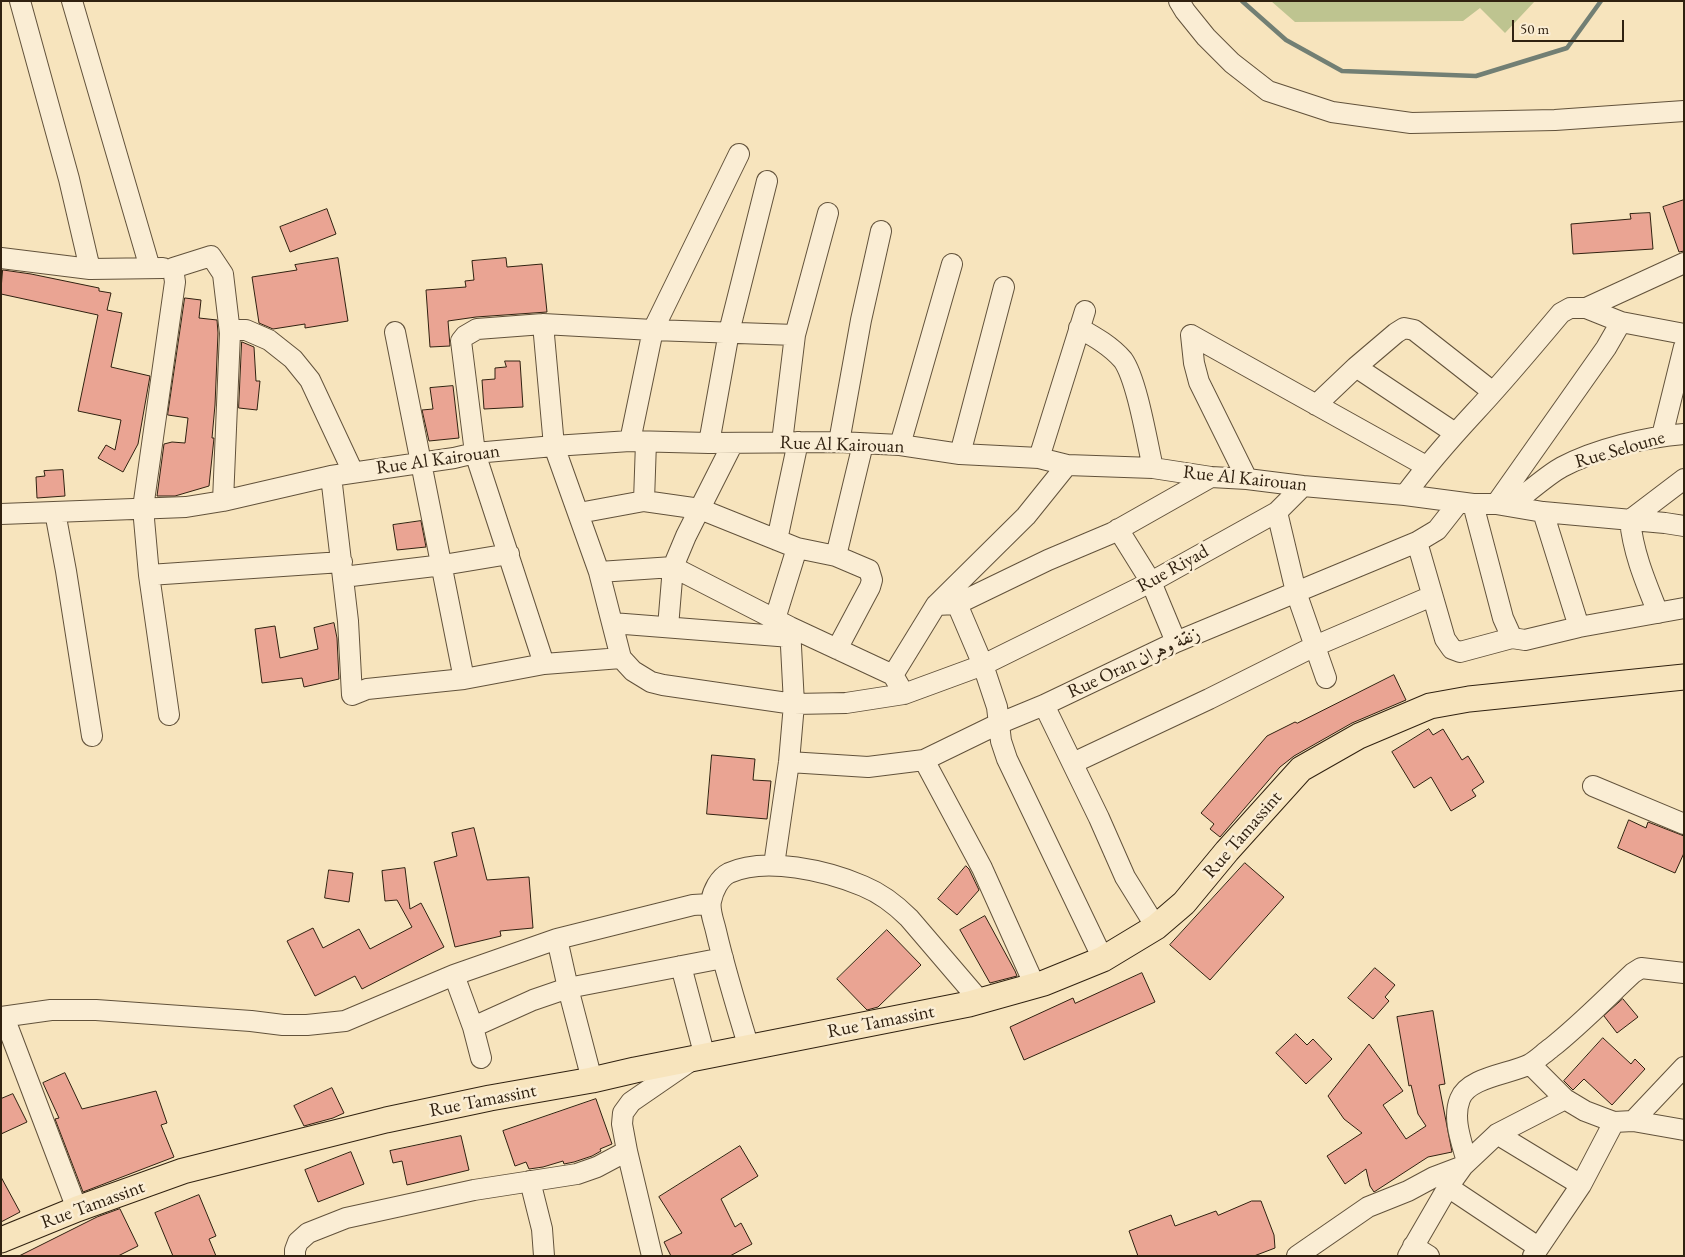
<!DOCTYPE html>
<meta charset="utf-8">
<style>
body{margin:0}
#map{position:relative;width:1685px;height:1257px;overflow:hidden;background:#f7e4bd;font-family:"EB Garamond",serif}
canvas{display:block}
.frame{position:absolute;inset:0;border:2px solid #302110;pointer-events:none}
.scale{position:absolute;left:1512px;top:20px;width:112px;height:22px;box-sizing:border-box;border:2px solid #302110;border-top:0;padding-left:6px;font-size:15px;line-height:18px;white-space:nowrap;color:#302110;-webkit-text-stroke:4px #faedd4;paint-order:stroke}
</style>
<div id="map">
<canvas width="1685" height="1257"></canvas>
<div class="frame"></div>
<div class="scale">50 m</div>
</div>
<script>
const c = document.querySelector('canvas').getContext('2d');
c.lineJoin = 'round';
function fillPath(path, color) { c.fillStyle = color; c.fill(path, 'evenodd'); }
function strokePath(path, color, width, dash) { c.strokeStyle = color; c.lineWidth = width; c.lineCap = dash ? 'butt' : 'round'; c.setLineDash(dash || []); c.stroke(path); }
function label(font, color, halo, rows, align = 'center') {
  c.font = font + ' "EB Garamond",Amiri,serif'; c.lineWidth = 5; c.setLineDash([]); c.textBaseline = 'middle'; c.strokeStyle = halo; c.fillStyle = color; for (const [text, x, y, turn = 0] of rows) {
    c.save(); c.translate(x, y); c.rotate((+turn || 0) * Math.PI / 180); c.textAlign = isNaN(turn) ? turn : align; if (halo) c.strokeText(text, 0, 0); c.fillText(text, 0, 0); c.restore();
  }
}
const green = new Path2D(`
 M1271,1H1535L1505,33L1480,8L1463,21L1295,22Z`);
const stream = new Path2D(`
 M1242,1L1286,40L1342,71L1476,76L1567,48L1601,1`);
const building = new Path2D(`
 M1684,200V251L1679,252L1663,207Z
 M327,209L336,234L290,252L280,227Z
 M1650,213L1653,249L1573,254L1571,224L1631,219L1630,214Z
 M338,258L348,321L305,328V324L273,329L259,323L252,277L297,270L295,265Z
 M506,258L507,267L542,264L547,312L476,317L448,321L450,346L430,347L426,290L466,287L465,281L474,280L472,261Z
 M3,270L31,274L99,288V291L111,293L107,310L122,313L111,367L150,376L138,444L123,472L98,458L106,445L115,450L121,420L78,411L98,315L1,294Z
 M185,298L201,300L199,318L217,320L218,333L215,405L212,438H214L209,486L175,496H157L164,444L172,442L185,443L188,418L168,415Z
 M242,342L254,347L256,381H260L257,410L239,408Z
 M505,361H520L523,407L484,409L482,380L495,379V368L506,367Z
 M453,386L459,438L429,441L422,410L433,409L430,388Z
 M63,470L65,496L37,498L36,477L45,476L44,471Z
 M421,521L426,547L397,550L393,525Z
 M334,623L337,638L339,679L304,687L302,678L262,683L255,629L275,626L280,658L318,649L314,628Z
 M1394,675L1406,700L1352,723L1294,756L1280,767L1220,837L1210,829L1214,824L1201,813L1267,736L1295,722L1297,723Z
 M1429,729L1433,735L1443,729L1462,760L1468,756L1484,782L1472,790L1476,796L1451,811L1431,777L1414,788L1392,752Z
 M712,755L755,759L753,780L771,781L767,819L707,814Z
 M1629,820L1646,828L1648,822L1684,836V853L1675,873L1618,848Z
 M474,828L487,880L529,877L533,928L500,931L501,936L455,947L434,862L457,856L452,833Z
 M1245,863L1284,897L1210,980L1170,945Z
 M966,866L969,869L979,890L957,915L938,899Z
 M405,868L410,909L421,903L444,947L362,989L355,976L315,996L287,941L313,928L323,948L359,929L370,949L412,927L397,900L385,901L382,871Z
 M329,870L353,873L349,902L325,898Z
 M985,916L1015,971L1017,976L990,983L960,930Z
 M887,930L921,965L878,1007L867,1010L837,979Z
 M1375,968L1395,985L1385,997L1389,1001L1373,1019L1348,998Z
 M1142,973L1155,1002L1024,1060L1010,1027L1073,998L1075,1003Z
 M1623,999L1638,1017L1617,1033L1604,1016Z
 M1433,1011L1445,1084L1439,1085L1452,1152L1428,1157L1374,1192L1370,1186L1366,1169L1345,1184L1327,1156L1362,1133L1344,1119L1328,1096L1369,1044L1403,1091L1383,1105L1406,1139L1426,1126L1418,1114L1411,1085L1409,1086L1397,1017Z
 M1296,1034L1307,1045L1313,1039L1332,1059L1306,1084L1276,1053Z
 M1603,1038L1631,1064L1635,1059L1645,1069L1612,1105L1584,1079L1573,1090L1564,1081Z
 M65,1073L82,1109L156,1091L167,1123L161,1125L174,1157L83,1192L55,1119L59,1118L43,1083Z
 M332,1088L344,1113L333,1118L304,1126L294,1106Z
 M13,1094L27,1122L1,1134V1099Z
 M596,1099L612,1144L600,1149L601,1151L592,1156L574,1162L564,1164L563,1161L543,1167L529,1169L526,1162L515,1166L503,1131Z
 M461,1136L469,1170L407,1185L402,1161L393,1163L390,1151Z
 M740,1146L758,1176L721,1199L735,1227L741,1223L752,1244L730,1256H671L664,1242L682,1233L659,1197Z
 M351,1152L364,1184L318,1202L305,1170Z
 M1,1177L20,1212L1,1222Z
 M199,1195L216,1236L209,1239L216,1256H173L155,1213Z
 M1252,1201H1261L1274,1235L1275,1248L1254,1256H1138L1129,1231L1171,1215L1175,1226L1216,1211L1218,1215Z
 M120,1209L138,1246L118,1256H19L97,1217Z`);
const minor = new Path2D(`
 M20,1L69,179L90,269
 M72,1L150,268
 M1179,1L1185,11L1206,37L1232,63L1268,91L1332,112L1411,123L1555,120L1684,111
 M739,154L653,330L795,335
 M1,258L90,269L163,268
 M1586,308L1684,263
 M543,324L554,446L599,572L621,658L633,671L651,682L663,685L794,704L846,703L904,694L983,665L1151,582L1277,512L1303,486
 M1079,328C1095,337 1111,346 1123,360C1137,380 1147,442 1153,468
 M395,332C417,448 442,563 464,679
 M1191,335L1426,466
 M1191,335L1194,363L1199,382L1247,479
 M1356,367L1455,433
 M1316,405L1356,367L1396,333L1404,328L1414,330L1493,392
 M1662,436L1684,347
 M782,442L795,335L828,213
 M839,442L861,320L881,231
 M709,443L729,332L767,181
 M900,445L952,264
 M960,454L1004,287
 M1039,458L1085,311
 M331,476L348,621L352,695L367,689L464,679L544,664L621,658
 M1405,495C1427,465 1450,439 1475,412C1505,380 1533,346 1561,313L1570,308H1586L1621,322L1684,334
 M223,501L230,333L237,330H246L269,340L293,359L310,380L353,472
 M644,501L646,442
 M1473,504L1503,618L1512,638L1525,640L1579,627L1684,608
 M1496,504L1606,348L1621,322
 M1510,506C1525,495 1547,475 1562,467C1596,449 1646,437 1684,434
 M55,512L66,571L92,736
 M1277,512L1296,592L1326,678
 M1543,512L1579,627
 M579,513L644,501L700,509L797,548L836,556L869,570L872,580L870,587L837,649
 M1,514L186,507L223,501L331,476L454,458L475,453L554,446L630,441L709,443L839,442L900,445L960,454L1039,458L1067,465L1153,468L1211,477L1247,479L1303,486L1405,495L1473,504H1496L1543,512L1665,523L1684,526
 M1630,520C1633,553 1646,583 1658,613
 M1630,520L1684,479
 M1118,529L1151,582L1176,642
 M777,540L798,442
 M1417,542L1445,639L1452,649L1460,652L1512,638
 M836,556L863,444
 M599,572L673,567L790,627L893,675L904,694
 M149,575L342,562
 M343,577L443,565L509,554
 M957,604L983,665L997,707L1001,741L1007,759L1103,959
 M936,605L957,604L1048,560L1112,533L1211,477
 M775,619L797,548
 M612,623L791,637
 M668,627L673,567L686,536L733,443
 M544,664L475,453L461,341L465,336L477,329L543,324L653,330L630,441
 M893,675L936,605L1026,516L1067,465
 M1044,705L1099,818L1125,877L1156,927
 M169,715L149,575L143,508L175,282L173,268L211,256L223,274L230,333
 M924,760L982,868L1035,986
 M789,762L868,767L924,760L998,724L1044,705L1176,642L1417,542L1437,530L1459,502
 M1073,763L1209,699L1315,646L1432,596
 M1593,786L1684,824
 M774,865L789,762L794,704L790,627
 M557,939L568,988L592,1080
 M681,966L705,1057
 M454,975L473,1027L481,1058
 M1,1017L51,1010H96L251,1021L283,1025H307L345,1021L454,975L557,939L693,905L710,904
 M4,1017L77,1209
 M473,1027L533,1000L568,988L723,958
 M749,1048C737,1009 725,970 716,931C714,922 709,910 711,901C713,891 719,878 729,873C765,856 828,871 863,886C880,893 896,905 909,918L980,1001
 M1530,1064L1565,1099L1585,1111L1614,1122L1633,1121L1684,1130
 M1633,1121L1684,1067
 M1497,1134L1581,1185
 M1467,1162C1462,1143 1452,1119 1460,1099C1468,1077 1511,1074 1530,1064C1537,1060 1544,1053 1551,1048C1580,1025 1606,998 1633,973L1641,968L1684,973
 M530,1181L542,1229L544,1256
 M1448,1187L1538,1247
 M1413,1246L1429,1256
 M295,1256V1250L298,1242L308,1233L346,1218L474,1190L577,1174L597,1167L627,1151
 M652,1256L627,1151L622,1124L623,1113L631,1102L692,1060
 M1297,1256L1368,1207L1408,1191L1434,1177L1463,1166
 M1408,1256L1448,1187L1463,1166L1497,1134L1565,1099
 M1533,1256L1581,1185L1614,1122`);
const major = new Path2D(`
 M1,1240L77,1209L183,1171L386,1120L490,1098L592,1080L635,1070L969,1004L1044,983L1103,959L1156,927L1184,903L1227,851L1301,769L1359,736L1430,706L1469,699L1684,677`);
const streetNames = [
 ["Rue Al Kairouan",842,445,2],
 ["Rue Seloune",1620,450,-16],
 ["Rue Al Kairouan",438,460,-8],
 ["Rue Al Kairouan",1245,479,6],
 ["Rue Riyad",1173,569,-29],
 ["Rue Oran زنقة وهران",1134,663,-25],
 ["Rue Tamassint",1243,835,-49],
 ["Rue Tamassint",881,1022,-11],
 ["Rue Tamassint",483,1101,-11],
 ["Rue Tamassint",93,1205,-20]
];
fillPath(green, '#bec490');
strokePath(stream, '#727f74', 4.5);
fillPath(building, '#eaa493');
strokePath(building, '#302110', 1);
strokePath(minor, '#62523b', 22);
strokePath(major, '#302110', 27);
strokePath(minor, '#faedd4', 20);
strokePath(major, '#f7e4bd', 25);
label('19px', '#302110', '#faedd4', streetNames);
</script>
